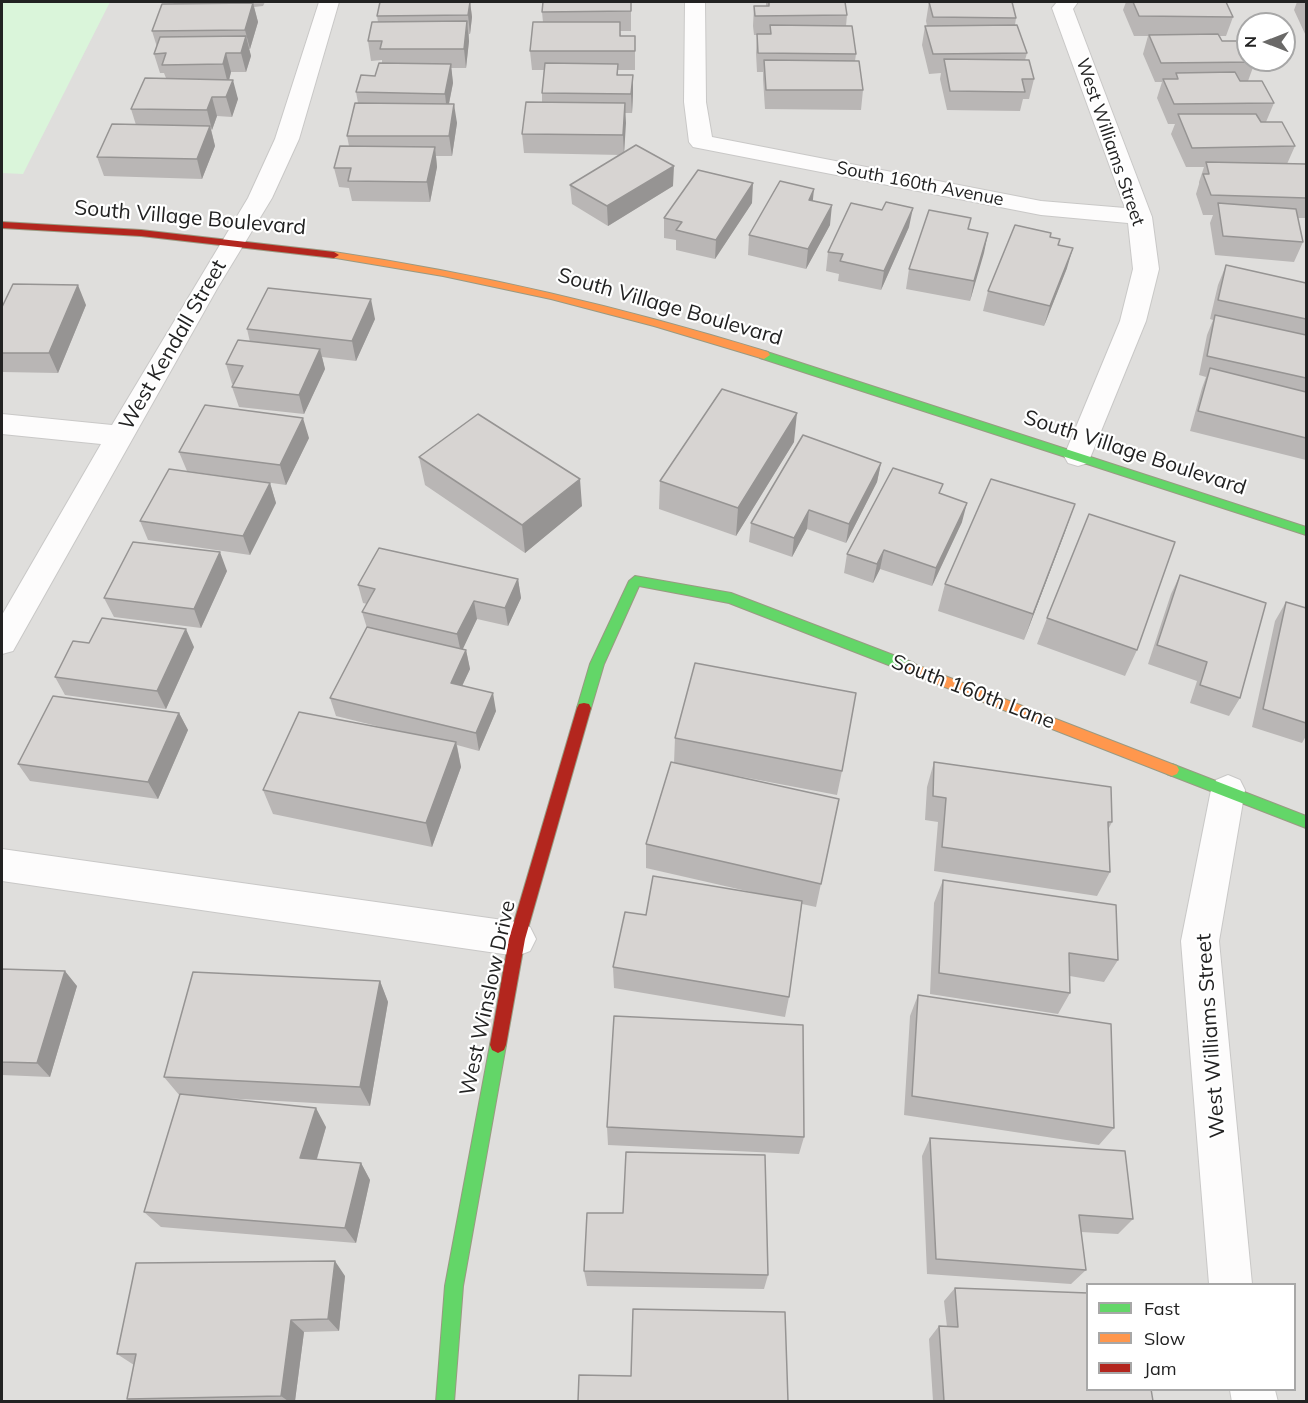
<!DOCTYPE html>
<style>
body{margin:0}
#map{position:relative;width:1308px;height:1403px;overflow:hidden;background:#f0eeeb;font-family:Mulish,sans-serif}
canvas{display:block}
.frame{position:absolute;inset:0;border:3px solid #222;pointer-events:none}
.legend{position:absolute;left:1086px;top:1283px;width:210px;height:108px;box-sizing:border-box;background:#fff;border:2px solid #a7a7a7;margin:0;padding:8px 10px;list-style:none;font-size:18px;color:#222}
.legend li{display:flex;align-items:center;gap:12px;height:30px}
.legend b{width:30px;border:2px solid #a7a7a7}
.north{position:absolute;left:1236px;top:12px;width:60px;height:60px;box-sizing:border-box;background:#fff;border:2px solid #a7a7a7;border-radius:50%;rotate:270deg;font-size:16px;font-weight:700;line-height:24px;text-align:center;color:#222}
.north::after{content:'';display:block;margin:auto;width:21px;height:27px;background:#6a6968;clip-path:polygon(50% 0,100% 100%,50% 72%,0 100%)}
</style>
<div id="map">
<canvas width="1308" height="1403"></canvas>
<div class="frame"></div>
<ul class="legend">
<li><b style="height:8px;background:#63d668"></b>Fast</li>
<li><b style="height:8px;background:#ff974d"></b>Slow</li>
<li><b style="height:8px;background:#b3261e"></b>Jam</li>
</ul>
<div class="north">N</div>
</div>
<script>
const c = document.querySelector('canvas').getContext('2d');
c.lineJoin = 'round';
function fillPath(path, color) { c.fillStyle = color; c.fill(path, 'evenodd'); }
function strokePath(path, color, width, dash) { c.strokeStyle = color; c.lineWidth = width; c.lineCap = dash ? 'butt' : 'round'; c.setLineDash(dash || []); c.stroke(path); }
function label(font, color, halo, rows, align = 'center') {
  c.font = font + ' Mulish,sans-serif'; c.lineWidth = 4.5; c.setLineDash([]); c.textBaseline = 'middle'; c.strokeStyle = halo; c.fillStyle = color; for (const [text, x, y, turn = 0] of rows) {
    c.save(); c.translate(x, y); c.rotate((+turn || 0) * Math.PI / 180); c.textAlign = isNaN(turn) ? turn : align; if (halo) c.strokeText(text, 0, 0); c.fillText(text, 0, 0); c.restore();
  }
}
const residential = new Path2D(`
 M2,2H1306V1401L2,1402ZM1248,24H1284V60H1248ZM1088,1284H1294V1390H1088Z`);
const park = new Path2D(`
 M2,2H110L23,174L2,173Z`);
const street = new Path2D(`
 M319,2H339L299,139L272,198L218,287L13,651L2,654V615L101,444L2,434V414L112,425L248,198L275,139Z
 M685,2H705L706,102L712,137L1041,201L1125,208L1052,8L1057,2H1078L1073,9L1152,217L1159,269L1146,321L1088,463L1078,466L1068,463L1064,456L1120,321L1133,269L1128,223L1041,215L693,147L689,142L684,102Z
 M1228,775L1240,780L1245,790L1219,941L1252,1284H1209L1181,941L1211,790L1216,780Z
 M2,849L517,922L530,927L536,939L530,951L517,956L2,881Z
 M1230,1390H1275L1278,1402H1232Z`);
const fast = new Path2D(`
 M764,351L1306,527V535L760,358L758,355Z
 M635,576L731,593L914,663L916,667L914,671H904L729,603L639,586L604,664L591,708L589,712H579L577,708L590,664L629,581Z
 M1172,764L1306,816V828L1167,774L1165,770L1167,766Z
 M498,1037L504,1040L506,1045L463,1286L454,1402H436L445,1286L490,1045L492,1040Z`);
const slow = new Path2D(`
 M334,252C482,274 625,308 768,352L770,355L764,359L654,326L551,299L443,276L330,257V253Z
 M909,662L1177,766L1179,770L1177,774L1172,776L1167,774L904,671L902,667L904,663Z`);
const jam = new Path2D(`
 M2,222L141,230L334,252L339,255L334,258L141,236L2,228Z
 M584,703L589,704L591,708L525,939L506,1045L504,1050L498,1053L492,1050L490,1045L509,939L577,708L579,704Z`);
const wall = new Path2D(`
 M173,2H265L263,6L254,7L258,22L250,49H249L251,56L246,72H231L229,80L238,99L232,117L217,116L212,130L211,129L215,146L202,179L104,176L97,157L136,125L131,109L166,78L164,73H160L154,54L157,47L152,31L174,4Z
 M380,2H470L472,17L470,34H469V41L466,68H451L453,83L449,104L457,123L452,156H436L437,167L430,202L352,201L349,188L339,187L334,168L349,146L347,136L358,103L356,92L375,76L382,63V60L371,61L368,41L378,22L377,16Z
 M631,2V31H620L621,36H635V70H618V75H633V94L632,113H625L624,153L673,186L608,226L572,204L570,185L621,155L524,153L522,134L542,102V93L544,70H532L530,51L543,22L542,12Z
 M766,2H845L847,15L846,26L856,54L855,61L863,90L861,110L765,109L763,79V72H757L756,53L757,35H754L753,26L754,6H766Z
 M929,2L1016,18L1015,25L1027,53L1025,60L1034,79L1029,99H1023L1020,111L947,110L940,79L941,73L929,74L922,45L925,26H927L926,21Z
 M1126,2H1226L1233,17L1226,36H1220L1222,41L1255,62L1248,81L1274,103L1266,122L1295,146L1287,164L1306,166V218H1298L1303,242L1294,262L1215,255L1210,223L1213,215H1203L1196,194L1199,184V182L1204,167H1186L1171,134L1175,124H1168L1157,98L1162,82H1155L1143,54L1148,36H1134L1123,10Z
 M1297,2H1306V36L1294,10Z
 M813,201L830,225L806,269L748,255L749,235Z
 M752,203L715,259L676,250V240L664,238V218Z
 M971,218L968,229L988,233L970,301L906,289L909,269Z
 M909,227L881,290L838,281L839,274L826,271L828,252Z
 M1050,237L1059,245L1067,268L1044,326L983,311L988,291Z
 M1226,265L1306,283V460L1190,431L1202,388L1206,377L1199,375L1207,335L1213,320L1210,319L1218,285Z
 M86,305L58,373L2,372V307Z
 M375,319L356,361L322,357L325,369L304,414L239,407L232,387L234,384H232L226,364L250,342L247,329Z
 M309,438L286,485L187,471L179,452Z
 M794,442L736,536L659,509L660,481Z
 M419,457L582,506L525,553L425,485Z
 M881,463L877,482L846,543L807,529L792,557L749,542L751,523Z
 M270,483L276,503L250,555L148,540L140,521Z
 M941,494L962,522L932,586L880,569L873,583L844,573L847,554Z
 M1065,532L1024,640L938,611L945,584Z
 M227,571L201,628L114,617L104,598Z
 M1180,575L1240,698L1229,716L1190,703L1197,681L1148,664L1171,594Z
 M518,579L521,598L508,626L477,619L462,649L466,650L470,669L462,686L496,711L479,751L457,745L461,767L432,847L273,814L263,790L393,730L336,716L330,698L367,628L362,612L367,604L363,603L358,585Z
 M1286,602L1306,608V736L1302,743L1252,727L1275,621Z
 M1047,618L1137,650L1125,676L1037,644Z
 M89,643L194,647L166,709L65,695L55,677Z
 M179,713L188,730L158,799L30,781L18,764Z
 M675,738L842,771L837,795L696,768L839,799L816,907L802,904L789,997L785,1017L614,988L613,967L646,915L751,892L646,868V844L674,763Z
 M934,762L1112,822L1108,830L1110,872L1097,896L934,871L938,822L925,820L927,787Z
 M943,880L1118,960L1104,982L1070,976V993L1058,1014L930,994L934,903Z
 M2,969L77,986L50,1077L2,1075Z
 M380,981L388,1002L370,1106L222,1098L326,1127L317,1159L361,1163L370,1180L356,1243L161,1227L144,1212L180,1096L164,1077Z
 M918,995L1114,1128L1099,1145L904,1115L910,1016Z
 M607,1127L804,1137L799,1154L608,1145Z
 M930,1138L1133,1219L1118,1234L1081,1232L1086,1270L1071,1284L927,1274L922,1156Z
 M584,1271L768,1275L764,1289L587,1286Z
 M345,1276L339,1331L304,1332L295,1401H132L127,1399L134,1365L117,1354Z
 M955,1288L1088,1389L1153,1401H933L929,1339L939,1326L947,1327L944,1301Z`);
const shadedWall = new Path2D(`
 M470,2L472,17L470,34L468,15Z
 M253,3L258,22L250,49L245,30Z
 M467,21L469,41L466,68L464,49Z
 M246,36L251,56L246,72L241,53Z
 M226,53L231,72L228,84L223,64Z
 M451,64L453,83L447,113L445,94Z
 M633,75V94L632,113L631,94Z
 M233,80L238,99L232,117L226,97Z
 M212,97L217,116L212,130L207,110Z
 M625,103L626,123L624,155L623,135Z
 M454,104L457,123L452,156L449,136Z
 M210,126L215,146L202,179L197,159Z
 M435,147L437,167L430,202L427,182Z
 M674,166L673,186L608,226L607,206Z
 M753,183L752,203L715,259L716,240Z
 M814,189L812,209L809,200Z
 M832,205L830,225L806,269L808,249Z
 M913,208L909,227L881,290L884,271Z
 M988,233L984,253L970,301L974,281Z
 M1073,248L1067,268L1044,326L1050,306Z
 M78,285L86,305L58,373L49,353Z
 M371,299L375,319L356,361L352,341Z
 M320,349L325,369L304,414L299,395Z
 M797,413L794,442L736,536L738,508Z
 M303,418L309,438L286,485L280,465Z
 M881,463L877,482L846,543L849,524Z
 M580,479L582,506L525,553L522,525Z
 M270,483L276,503L250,555L243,536Z
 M967,503L962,522L932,586L936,568Z
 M1075,504L1065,532L1024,640L1033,614Z
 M809,510L807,529L792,557L794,538Z
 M884,550L880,569L873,583L877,564Z
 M220,552L227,571L201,628L194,609Z
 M518,579L521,598L508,626L505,608Z
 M474,601L477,619L461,653L457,634Z
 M186,629L194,647L166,709L157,691Z
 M466,650L470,669L455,701L451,683Z
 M493,693L496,711L479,751L476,733Z
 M179,713L188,730L158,799L148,782Z
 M456,742L461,767L432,847L426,823Z
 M65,971L77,986L50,1077L37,1063Z
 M380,981L388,1002L370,1106L360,1087Z
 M316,1108L326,1127L312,1175L300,1158Z
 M361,1163L370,1180L356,1243L345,1228Z
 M335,1261L345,1276L339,1331L328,1319Z
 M291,1320L304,1332L295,1401H288L281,1396Z`);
const building = new Path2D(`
 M380,2H470L468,15L377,16Z
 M543,2H631V11L542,12Z
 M769,2H845L847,15L755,16L754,6H769Z
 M929,2H1012L1016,18L933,17Z
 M1133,2H1226L1233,17L1139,16Z
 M253,3L245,30L152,31L162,4Z
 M467,21L464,49H380L382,41H368L372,22Z
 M533,22H620V36H635V51H530Z
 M770,25L852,26L856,54L758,53L757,34H771Z
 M1017,25L1027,53L933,54L925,26Z
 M1218,34L1222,41H1244L1248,48V60H1254L1255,62L1161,63L1149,35Z
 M246,36L241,53H226L223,64L162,65L166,53L154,54L160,37Z
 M944,59L1029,60L1034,79H1022L1025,92L950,91Z
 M764,60L859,61L863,90H766Z
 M379,63L451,64L445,94L356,92L361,75L375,76Z
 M545,63L618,64L617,75H633L631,94L542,93Z
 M1235,72L1240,81H1262L1274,103L1174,104L1163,79H1178L1176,73Z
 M145,78L233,80L226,97H212L207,110L131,109Z
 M526,102L625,103L623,135L522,134Z
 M355,103L454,104L449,136H347Z
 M1178,114H1256L1261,122H1282L1295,146L1192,148Z
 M112,124L210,126L197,159L97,157Z
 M636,145L674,166L607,206L570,185Z
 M340,146L435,147L427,182L348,181L351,168H334Z
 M1206,162L1306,164V198L1211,195L1203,174H1209Z
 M698,170L753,183L716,240L676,230L682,222L664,218Z
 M780,181L814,189L809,200L832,205L808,249L749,235Z
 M886,202L913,208L884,271L840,261L843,254L828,252L851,203L882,210Z
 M1218,203L1296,209L1303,242L1223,236Z
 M929,210L971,218L968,229L988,233L974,281L909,269Z
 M1015,225L1051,233L1050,237L1060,239L1058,245L1073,248L1050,306L988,291Z
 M1226,265L1306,283V319L1218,300Z
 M13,284L78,285L49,353H2V307Z
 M268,288L371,299L352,341L247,329Z
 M1215,315L1306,335V378L1207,356Z
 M238,340L320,349L299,395L232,387L243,366L226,364Z
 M1210,368L1306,392V438L1198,411Z
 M722,389L797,413L738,508L660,481Z
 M205,405L303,418L280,465L179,452Z
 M478,414L580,479L522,525L419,457Z
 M803,435L881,463L849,524L809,510L794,538L751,523Z
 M893,468L943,484L939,493L967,503L936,568L884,550L877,564L847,554Z
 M169,469L270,483L243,536L140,521Z
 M991,479L1075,504L1033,614L945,584Z
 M1089,514L1175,542L1137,650L1047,618Z
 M133,542L220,552L194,609L104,598Z
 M379,548L518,579L505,608L474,601L457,634L362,612L375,589L358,585Z
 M1180,575L1266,603L1240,698L1200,685L1207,662L1157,645Z
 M1286,602L1306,608V723L1263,709Z
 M102,618L186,629L157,691L55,677L73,641L89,643Z
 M367,627L466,650L451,683L493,693L476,733L330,698Z
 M695,663L856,693L842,771L675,738Z
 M53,696L179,713L148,782L18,764Z
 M299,712L456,742L426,823L263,790Z
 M671,762L839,799L821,884L646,844Z
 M934,762L1111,787L1112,822H1108L1110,872L942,847L946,798L933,796Z
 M653,876L802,901L789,997L613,967L625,912L646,915Z
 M943,880L1116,905L1118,960L1069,953L1070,993L939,973Z
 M2,969L65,971L37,1063L2,1062Z
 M193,972L380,981L360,1087L164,1077Z
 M918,995L1111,1024L1114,1128L912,1096Z
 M614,1016L803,1025L804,1137L607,1127Z
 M180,1094L316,1108L300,1158L361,1163L345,1228L144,1212Z
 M930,1138L1125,1151L1133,1219L1079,1215L1086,1270L936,1259Z
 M626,1152L765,1155L768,1275L584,1271L587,1213H623Z
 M335,1261L328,1319L291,1320L281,1396L127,1399L136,1354H117L136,1263Z
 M955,1288L1088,1293V1389H1151L1153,1401H944L939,1326L958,1327Z
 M633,1309L785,1312L788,1401H578L579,1375L631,1376Z`);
const farStreetnames = [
 ["West Williams Street",1110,142,71],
 ["South 160th Avenue",920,184,11]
];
const streetNames = [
 ["South Village Boulevard",190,218,5],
 ["South Village Boulevard",670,307,16],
 ["West Kendall Street",173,345,-60],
 ["South Village Boulevard",1135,453,18],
 ["South 160th Lane",973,692,21],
 ["West Winslow Drive",488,998,-78],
 ["West Williams Street",1211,1036,-94]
];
fillPath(residential, '#dfdedc');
fillPath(park, '#daf5da');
strokePath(street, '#c9c8c7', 2);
strokePath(fast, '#999a82', 2);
strokePath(slow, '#999a82', 2);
strokePath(jam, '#999a82', 2);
fillPath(street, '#fdfcfc');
fillPath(fast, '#63d668');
fillPath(slow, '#ff974d');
fillPath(jam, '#b3261e');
fillPath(wall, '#b9b6b5');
fillPath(shadedWall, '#969493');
fillPath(building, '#d7d4d2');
strokePath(building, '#969493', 1.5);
label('18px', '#222', '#fff', farStreetnames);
label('21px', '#222', '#fff', streetNames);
</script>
